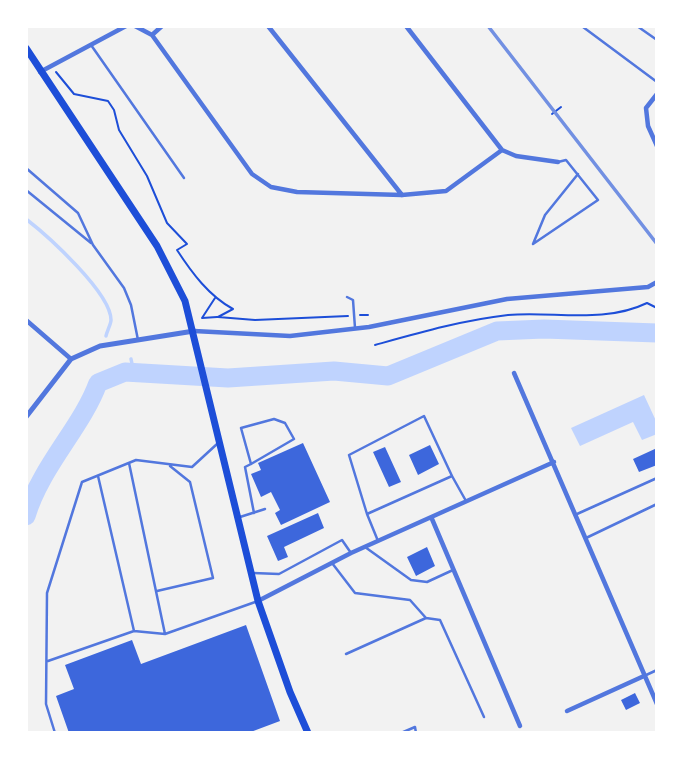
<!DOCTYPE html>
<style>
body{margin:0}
#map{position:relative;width:683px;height:759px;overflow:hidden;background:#f2f2f2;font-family:"Archivo Narrow",sans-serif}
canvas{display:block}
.frame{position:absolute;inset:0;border:28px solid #fff;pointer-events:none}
</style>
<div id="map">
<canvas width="683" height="759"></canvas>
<div class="frame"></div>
</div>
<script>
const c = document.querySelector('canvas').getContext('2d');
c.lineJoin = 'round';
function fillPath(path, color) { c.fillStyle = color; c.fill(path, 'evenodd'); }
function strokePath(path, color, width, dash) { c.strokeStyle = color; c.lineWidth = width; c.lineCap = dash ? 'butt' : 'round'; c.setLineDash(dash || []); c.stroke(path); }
const water = new Path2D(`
 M644,395L657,423V434L642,440L633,422L580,446L571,428Z`);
const stream = new Path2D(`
 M26,219C48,236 111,293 111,320C111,324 107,331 106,336
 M131,359L134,373`);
const river = new Path2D(`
 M26,516C41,466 82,427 98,383L125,372L228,378L334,371L388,376L497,331L544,329L657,333`);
const building = new Path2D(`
 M303,443L330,502L281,525L275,513L280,510L271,492L261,497L251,474L261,470L258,463Z
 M430,445L439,464L418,475L409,455Z
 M385,447L401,482L389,487L373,452Z
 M657,448V465L639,472L633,459Z
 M318,513L324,528L284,547L288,557L278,561L267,536Z
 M427,547L435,566L416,576L407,557Z
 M246,625L280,721L248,733H69L56,696L74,689L65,665L132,640L141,664Z
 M635,693L640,703L626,710L621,700Z`);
const path = new Path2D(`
 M56,72L74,94L108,101L114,110L119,130L147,176L167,223L187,244L177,250C192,273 209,296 233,309L218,317L255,320L348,316
 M552,114L561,107
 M215,298L202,318L217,317
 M360,315H368
 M375,345C418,333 463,320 508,315C553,311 604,324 647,303L657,308`);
const service = new Path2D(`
 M637,26L657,40
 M583,27L657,82
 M91,45L184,178
 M26,168L78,213L93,245L124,288L131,305L138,340
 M26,190L91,243
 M533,244L598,200L566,160L558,162
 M533,244L545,215L578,174
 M347,297L353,300L355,328
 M251,464L241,428L274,419L285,423L294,439L251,464L245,467L254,513
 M98,476L134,631
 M367,514L349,455L424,416L452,476
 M577,514L657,478
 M240,517L265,509
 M586,538L657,504
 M378,541L367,514L452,476L466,501
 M365,547L411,580L427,582L453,570
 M332,563L355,593L410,600L426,618L440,620L484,717
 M253,573L279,574L342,540L351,553
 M157,591L213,578L190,482L170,466
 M165,634L258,601
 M346,654L426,618
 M48,661L134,631L165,634L129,463
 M644,676L657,670
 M55,733L46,704L47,593L82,482L136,460L192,467L217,444
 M401,733L415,727L416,733`);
const minor = new Path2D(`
 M135,26L152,35L252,174L271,187L297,192L402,195L446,191L502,150L516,156L558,162
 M268,26L402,195
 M406,26L502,150
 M152,35L162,26
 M40,72L126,26
 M657,94L646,108L648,126L657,146
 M26,320L71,359
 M194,331L290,336L369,327L507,299L648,287L657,282
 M514,373L657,704
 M432,519L520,726
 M258,601L351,553L554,462
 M567,711L644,676`);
const tertiary = new Path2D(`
 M26,417L71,359L100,346L194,331`);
const primary = new Path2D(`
 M26,48L157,246L185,301L258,601L290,692L308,733`);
const rail = new Path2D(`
 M488,26L657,244`);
fillPath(water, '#bfd3fe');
strokePath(stream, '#bfd3fe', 3.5);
strokePath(river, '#bfd3fe', 19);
fillPath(building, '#3d67dc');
strokePath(path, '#1d4ed8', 2);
strokePath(service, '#5277de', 2.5);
strokePath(minor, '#5277de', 4.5);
strokePath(tertiary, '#5277de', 5);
strokePath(primary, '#1d4ed8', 7);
strokePath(rail, '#7290e2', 3.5);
</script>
